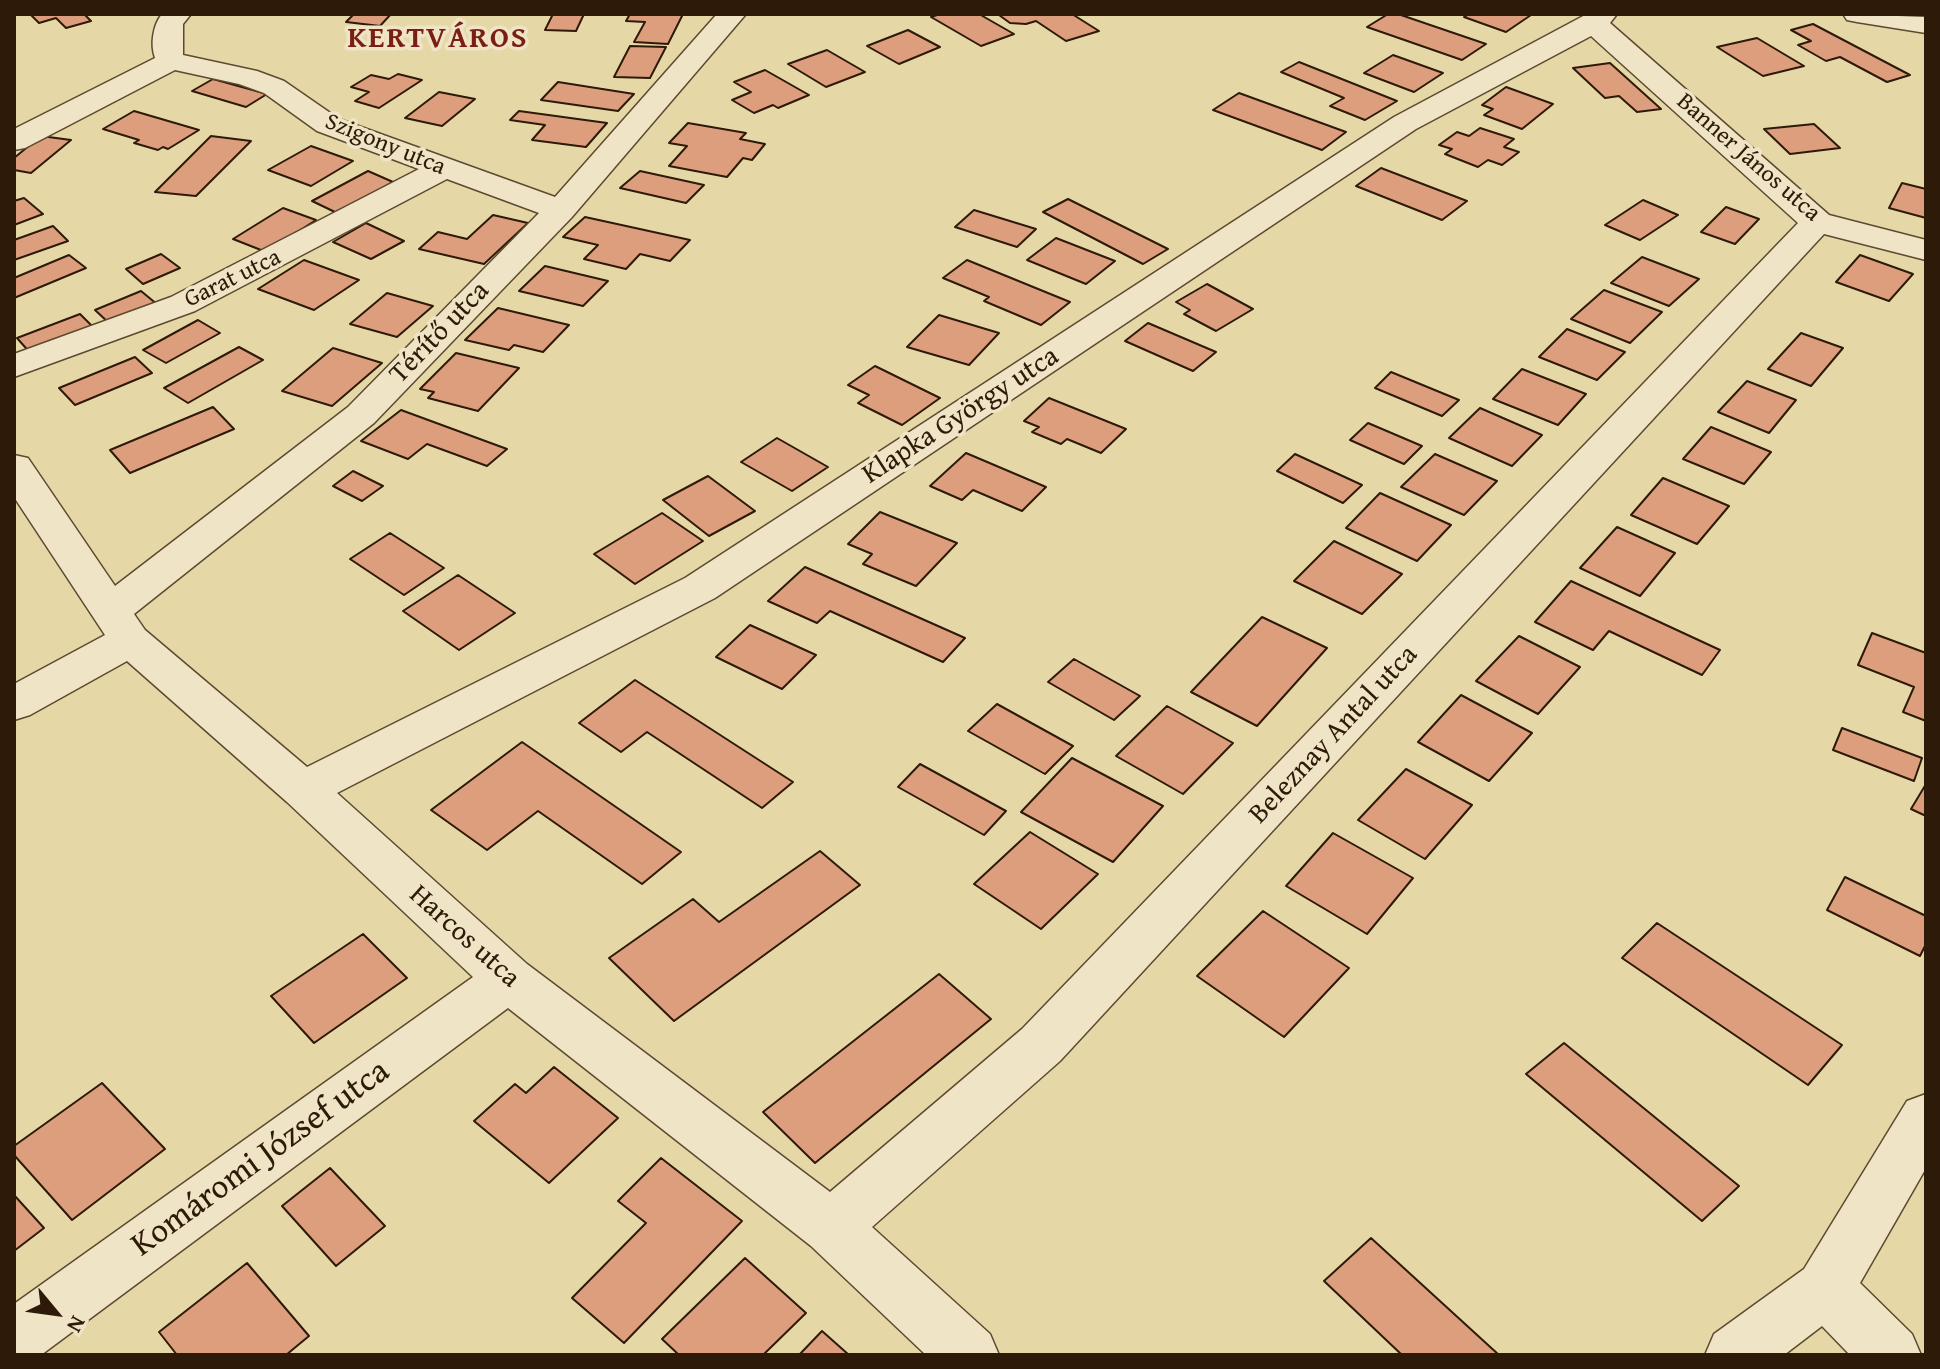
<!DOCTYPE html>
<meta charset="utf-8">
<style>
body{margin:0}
#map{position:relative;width:1940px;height:1369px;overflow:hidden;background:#e6d7a7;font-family:"Gentium Book Plus",serif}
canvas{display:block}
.frame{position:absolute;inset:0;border:16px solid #2e1a08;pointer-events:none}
.north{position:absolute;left:16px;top:1273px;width:80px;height:80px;-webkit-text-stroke:6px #efe5c6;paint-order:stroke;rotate:119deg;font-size:22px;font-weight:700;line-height:32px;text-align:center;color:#2e1a08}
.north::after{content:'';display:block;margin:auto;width:28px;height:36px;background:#2e1a08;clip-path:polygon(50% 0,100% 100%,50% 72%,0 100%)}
</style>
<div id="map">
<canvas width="1940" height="1369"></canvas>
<div class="frame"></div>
<div class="north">N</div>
</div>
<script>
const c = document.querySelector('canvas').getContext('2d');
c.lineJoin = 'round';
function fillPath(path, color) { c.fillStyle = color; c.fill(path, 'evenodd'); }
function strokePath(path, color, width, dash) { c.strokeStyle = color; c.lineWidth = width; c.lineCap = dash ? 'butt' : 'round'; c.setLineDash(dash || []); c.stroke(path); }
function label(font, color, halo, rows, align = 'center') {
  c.font = font + ' "Gentium Book Plus",serif'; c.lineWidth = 7; c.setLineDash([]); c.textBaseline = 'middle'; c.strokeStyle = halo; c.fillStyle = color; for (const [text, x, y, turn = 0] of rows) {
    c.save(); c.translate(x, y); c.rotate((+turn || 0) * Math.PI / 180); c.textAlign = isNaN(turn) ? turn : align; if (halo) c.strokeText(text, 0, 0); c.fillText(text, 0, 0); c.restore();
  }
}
const building = new Path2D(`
 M30,14H84L91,21L66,28L56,18L39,23Z
 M354,14H391L380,26L346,22Z
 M553,14H584L576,31L545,30Z
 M630,14H683L668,44L634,42L645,22L626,21Z
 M940,14H979L1014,34L981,46L931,17Z
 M1072,14L1099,31L1066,41L1036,21L1026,24L1010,23L999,15Z
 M1388,14H1398L1486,44L1462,60L1367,27Z
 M1469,14H1526L1531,15L1506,32L1464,17Z
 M1813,24L1910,75L1887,82L1840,57L1826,61L1798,45L1811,41L1791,30Z
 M908,30L940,47L899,64L867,46Z
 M1757,38L1804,66L1763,76L1717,47Z
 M630,46L666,47L650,78L614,77Z
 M827,50L865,72L826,87L788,64Z
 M1393,55L1443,73L1414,92L1364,73Z
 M1299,62L1397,101L1365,120L1330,106L1344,98L1281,72Z
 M1610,63L1661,109L1637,112L1619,96L1605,98L1573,68Z
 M765,70L809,95L778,108L773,105L754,113L732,100L751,92L734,82Z
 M398,74L422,80L379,108L355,101L369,92L351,87L371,75L389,79Z
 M213,79L267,94L246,107L192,91Z
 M558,82L634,94L618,111L541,100Z
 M1506,87L1553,104L1522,129L1484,115L1493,109L1482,105Z
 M439,92L475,99L442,126L405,118Z
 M1239,93L1346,132L1322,150L1213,110Z
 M134,111L199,130L168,149L163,147L158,150L134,143L139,140L103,129Z
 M519,111L607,123L586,147L532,140L545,125L510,120Z
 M688,123L746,133L740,139L765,144L752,160L743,158L727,177L669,166L687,146L669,143Z
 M1814,124L1840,148L1790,154L1764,129Z
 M1480,128L1514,139L1504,147L1519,152L1502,165L1488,160L1478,167L1445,154L1452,149L1439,145L1457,132L1469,136Z
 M41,136L71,140L31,173L14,170V158Z
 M211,136L251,141L196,196L155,192Z
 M311,146L353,161L311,186L268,170Z
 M1381,168L1467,201L1442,220L1356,186Z
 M368,171L393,182L337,213L312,201Z
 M640,171L704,185L686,203L620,188Z
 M1902,183L1926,189V218L1889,208Z
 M24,198L43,214L14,225V201Z
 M1068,199L1168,249L1143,264L1043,212Z
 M1643,200L1678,215L1640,240L1605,225Z
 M1726,207L1759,219L1735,244L1701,232Z
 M283,208L316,220L266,252L233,239Z
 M974,210L1036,229L1017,247L955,227Z
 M493,215L528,223L484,264L419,249L438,232L467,239Z
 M585,217L690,240L670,261L640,254L626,269L584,259L598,245L563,237Z
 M366,223L404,241L371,259L333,242Z
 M53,226L68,241L14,260V240Z
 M1056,238L1115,261L1086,284L1027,260Z
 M161,254L180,268L143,284L126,269Z
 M69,255L86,268L14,298V278Z
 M1860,255L1913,274L1889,301L1836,282Z
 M1642,257L1699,279L1669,306L1611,283Z
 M304,260L359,280L314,310L258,289Z
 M967,260L1070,302L1041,325L984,301L989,297L943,278Z
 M545,266L608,281L583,306L519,291Z
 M1207,284L1253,309L1216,331L1184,314L1190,310L1176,302Z
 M1604,290L1662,312L1630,343L1571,319Z
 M141,291L158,305L110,324L95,310Z
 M387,293L433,306L397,337L350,324Z
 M498,308L569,325L543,352L514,345L509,350L465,340Z
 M80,314L96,330L32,355L17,338Z
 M939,315L999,333L969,365L907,347Z
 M198,320L220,333L166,363L143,350Z
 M1148,323L1216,352L1193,371L1125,341Z
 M1567,329L1625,352L1597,380L1539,357Z
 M1801,333L1843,348L1811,386L1768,369Z
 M239,347L263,360L188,403L164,388Z
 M333,348L382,363L332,406L282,391Z
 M456,353L519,368L478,411L428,398L434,392L420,389Z
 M135,357L152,373L75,405L59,388Z
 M875,366L940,398L902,425L858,403L869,395L848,385Z
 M1522,369L1586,394L1558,425L1493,399Z
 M1391,372L1459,400L1442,416L1375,388Z
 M1747,381L1796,400L1769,433L1718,412Z
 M1049,398L1126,429L1101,453L1067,439L1061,444L1032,432L1039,427L1024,421Z
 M213,407L234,429L130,473L110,450Z
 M1480,408L1542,435L1512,466L1449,438Z
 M401,410L507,449L487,466L427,444L408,459L361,441Z
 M1368,423L1422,446L1404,464L1350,440Z
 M1711,427L1771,452L1744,484L1683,459Z
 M777,438L828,467L792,491L741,462Z
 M966,453L1046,487L1022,511L973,490L962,500L930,486Z
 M1295,454L1362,485L1343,503L1277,471Z
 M1435,454L1497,481L1464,515L1401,487Z
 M353,471L383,486L362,501L333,486Z
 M708,476L755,511L709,536L663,500Z
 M1663,478L1729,506L1697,544L1631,515Z
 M1380,493L1451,525L1417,561L1346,528Z
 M880,512L957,543L916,586L863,564L872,554L848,544Z
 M662,513L703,541L635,584L594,554Z
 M1617,527L1675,553L1640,596L1580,568Z
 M390,533L444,568L404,595L350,559Z
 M1334,541L1402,574L1362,614L1294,581Z
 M805,567L965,638L943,662L830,611L817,623L768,601Z
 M458,575L515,613L459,650L403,611Z
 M1571,581L1720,650L1702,675L1609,631L1593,650L1535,622Z
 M1262,617L1327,648L1257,726L1191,692Z
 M750,625L816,655L782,689L716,657Z
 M1872,633L1926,653V721L1903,712L1914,687L1858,665Z
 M1519,636L1580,667L1538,714L1476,681Z
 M1074,659L1140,696L1114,720L1048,682Z
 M635,680L793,782L762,808L647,732L621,752L579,723Z
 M1461,695L1532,733L1489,781L1418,742Z
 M997,704L1073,746L1045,774L968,731Z
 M1167,706L1233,743L1183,794L1116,756Z
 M1842,728L1922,758L1914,781L1833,750Z
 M522,742L681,852L642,884L538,811L487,850L431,810Z
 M1072,758L1163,806L1113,862L1021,812Z
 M920,764L1006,811L984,835L898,787Z
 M1406,769L1472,805L1425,859L1358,820Z
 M1926,784V816L1911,809Z
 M1030,832L1098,874L1041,929L974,884Z
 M1333,833L1413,878L1367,934L1286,886Z
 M820,851L860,885L674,1021L609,958L693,899L719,922Z
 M1845,877L1926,916V944L1920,956L1827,910Z
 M1263,911L1349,968L1284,1037L1197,976Z
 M1657,923L1842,1045L1808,1085L1622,958Z
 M363,934L407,978L314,1043L271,996Z
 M939,974L991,1019L815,1163L763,1112Z
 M1564,1043L1739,1186L1702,1221L1526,1074Z
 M554,1067L618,1118L549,1183L474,1121L515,1084L526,1093Z
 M102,1083L165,1149L72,1220L14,1155V1146Z
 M661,1158L742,1221L624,1343L572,1298L646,1223L618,1201Z
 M330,1168L385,1226L336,1266L282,1206Z
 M14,1195L44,1228L14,1251Z
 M1371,1238L1499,1355H1402L1324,1281Z
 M745,1258L806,1313L763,1355H679L662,1339Z
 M247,1263L309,1336L286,1355H177L159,1332Z
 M822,1331L849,1355H799Z`);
const street = new Path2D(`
 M162,14H191L183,24V55L257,71L284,81L339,119L555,197L717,14H746L572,217L374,423L134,614L145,630L307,767L685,578L1394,117L1587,14H1617L1610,23L1829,215L1926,240V260L1824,234L1060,1061L872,1227L990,1334L999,1355H926L811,1246L508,1008L41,1355H14V1304L473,977L287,802L127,661L30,715L14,720V684L105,635L14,497V455L28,458L115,586L348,407L539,213L447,179L195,311L14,377V354L171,297L419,169L317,131L264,93L239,84L175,70L25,148L14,150V129L155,58C150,44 153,25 162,14ZM1591,36L1798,223L1022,1029L830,1192L527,964L337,793L715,598L1416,129Z
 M1843,14L1926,17V33L1857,22L1847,20Z
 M1926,1094V1168L1860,1283L1912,1334L1921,1355H1850L1822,1326L1784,1355H1705L1714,1334L1804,1269L1907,1101Z`);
const farStreetnames = [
 ["Szigony utca",385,145,22],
 ["Banner János utca",1748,158,41],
 ["Garat utca",233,279,-26]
];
const streetNames = [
 ["Térítő utca",440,333,-46],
 ["Klapka György utca",961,416,-33],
 ["Beleznay Antal utca",1334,735,-47],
 ["Harcos utca",464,937,42]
];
const farDistrictnames = [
 ["KERTVÁROS",438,39]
];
const nearStreetnames = [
 ["Komáromi József utca",261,1159,-36]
];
fillPath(building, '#dd9e7d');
strokePath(building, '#2e1a08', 2);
strokePath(street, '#5c4930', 3);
fillPath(street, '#efe5c6');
label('24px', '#2e1a08', '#efe5c6', farStreetnames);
label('28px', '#2e1a08', '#efe5c6', streetNames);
c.letterSpacing = '2px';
label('bold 30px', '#7a1f14', '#efe5c6', farDistrictnames);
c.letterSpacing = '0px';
label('34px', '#2e1a08', '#efe5c6', nearStreetnames);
</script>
